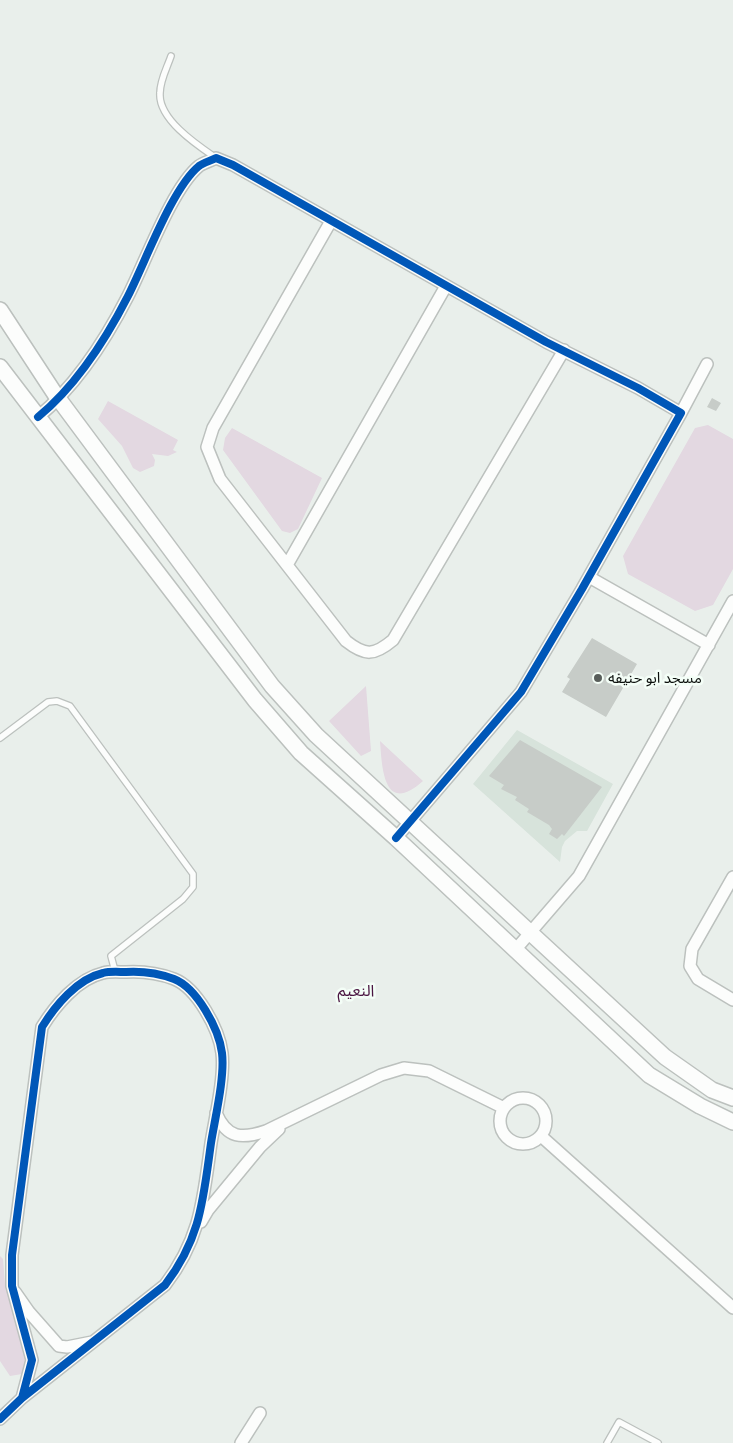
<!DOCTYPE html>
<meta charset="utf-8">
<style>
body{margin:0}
canvas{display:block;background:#e9efeb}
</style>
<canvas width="733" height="1443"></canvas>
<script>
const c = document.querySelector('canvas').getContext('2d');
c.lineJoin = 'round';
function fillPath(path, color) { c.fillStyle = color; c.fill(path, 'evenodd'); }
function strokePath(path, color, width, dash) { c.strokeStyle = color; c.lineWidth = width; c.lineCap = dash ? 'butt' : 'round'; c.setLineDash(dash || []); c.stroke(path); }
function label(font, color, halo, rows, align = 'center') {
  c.font = font + ' "Exo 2","Noto Sans Arabic",sans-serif'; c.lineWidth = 5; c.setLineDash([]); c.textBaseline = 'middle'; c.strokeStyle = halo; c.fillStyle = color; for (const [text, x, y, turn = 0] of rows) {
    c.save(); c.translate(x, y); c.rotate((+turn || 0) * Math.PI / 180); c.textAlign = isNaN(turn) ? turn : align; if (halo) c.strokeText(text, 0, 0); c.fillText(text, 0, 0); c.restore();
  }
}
const built = new Path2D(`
 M517,730L613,784L587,831H577L565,841L562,847L560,862L473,784Z`);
const green = new Path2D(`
 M108,401L178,440L173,450L177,452L168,456L152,454L155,460L154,466L140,472L133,468L122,446L98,419Z
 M708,425L733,439V569L713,605L695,611L628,574L623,556L695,428Z
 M232,428L322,478L298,529L290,533L282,531L223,450L225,438Z
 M366,686L371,751L361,756L329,721Z
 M380,741L423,781C384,816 382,769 380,741Z
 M0,1256L3,1259L5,1284L26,1356L22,1374L10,1376L0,1361Z`);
const building = new Path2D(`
 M712,398L721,403L716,411L707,407Z
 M592,638L637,664L606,717L562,692L570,679L567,677Z
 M520,740L602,787L564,836L562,834L557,839L549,834L552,829L549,825L527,812L529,809L515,800L517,797L501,789L504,785L489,776Z`);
const service = new Path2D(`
 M171,56C167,68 160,80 160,93C158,119 197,145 216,158
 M0,738L48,702L57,701L70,706L193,874V887L183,899L111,956L115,971
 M607,1443L619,1422L658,1443`);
const minor = new Path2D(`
 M331,221L213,428L207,447L220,479L346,641C365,656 374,656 393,640L564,350
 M681,413L707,364
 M38,417C77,385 105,341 128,296C145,263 172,188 199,166C203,163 210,161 216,158L233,165L546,342L638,388L681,413L582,589L521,692L396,838
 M287,565L446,286
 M589,577L709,645
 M733,877L692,949L690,966L698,979L733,1000
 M516,949L579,876L733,601
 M500 1121a23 23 0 1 1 46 0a23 23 0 1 1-46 0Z
 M216,1113C227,1139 242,1139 266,1131L381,1075L404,1068L429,1071L504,1108
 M541,1136L733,1308
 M201,1222L208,1210L260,1147L279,1129
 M15,1292L29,1312L59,1346L67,1347L92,1342
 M0,1419L22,1398L165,1285C201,1238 203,1200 211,1143C215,1118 225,1077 222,1053C219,1029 197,988 174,979C158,973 143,971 126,972C119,972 110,971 103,973C77,979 55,1006 42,1027L12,1255V1286L32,1360L22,1398
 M241,1443L260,1413`);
const secondary = new Path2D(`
 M0,310L55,394L272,686L316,735L665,1057L712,1090L733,1098
 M0,367L255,700L301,753L396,838L649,1075L700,1106L733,1122`);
const cycleway = new Path2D(`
 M38,417C77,385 105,341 128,296C145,263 172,188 199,166C203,163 210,161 216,158L233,165L546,342L638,388L681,413L582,589L521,692L396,838
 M0,1419L22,1398L165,1285C201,1238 203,1200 211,1143C215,1118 225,1077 222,1053C219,1029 197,988 174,979C158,973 143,971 126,972C119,972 110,971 103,973C77,979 55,1006 42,1027L12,1255V1286L32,1360L22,1398`);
const markers = [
 [598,678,5,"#595e5b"]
];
const poiNames = [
 ["مسجد ابو حنيفه",608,678]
];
const neighbourhoodNames = [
 ["النعيم",356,991]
];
fillPath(built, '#d7e3db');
fillPath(green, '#e3d8e1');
fillPath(building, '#c7ccc8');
strokePath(service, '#bcc1be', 8);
strokePath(minor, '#bcc1be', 14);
strokePath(secondary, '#bcc1be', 18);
strokePath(service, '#fcfdfc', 5.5);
strokePath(minor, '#fcfdfc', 11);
strokePath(secondary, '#fcfdfc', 15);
strokePath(cycleway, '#0057b8', 8);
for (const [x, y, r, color] of markers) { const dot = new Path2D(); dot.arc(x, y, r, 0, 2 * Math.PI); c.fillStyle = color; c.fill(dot); strokePath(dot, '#f4fef7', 2); }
label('15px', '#0c100d', '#f4fef7', poiNames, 'left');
label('16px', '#4a1441', '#f4fef7', neighbourhoodNames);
</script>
